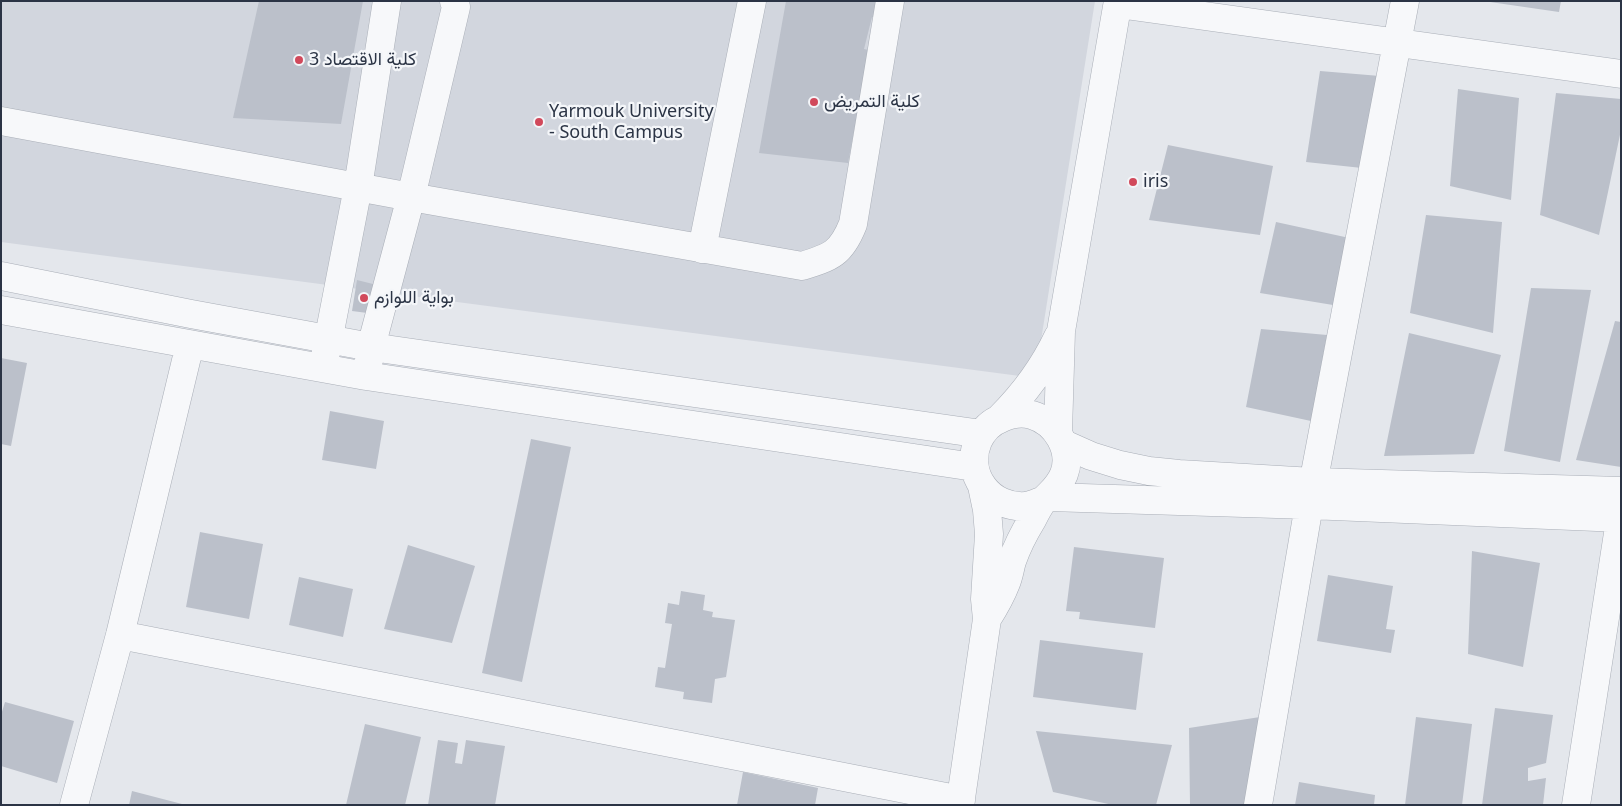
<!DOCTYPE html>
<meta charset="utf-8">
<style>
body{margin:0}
#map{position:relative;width:1622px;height:806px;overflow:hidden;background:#e4e7ec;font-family:"Noto Sans",sans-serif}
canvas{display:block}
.frame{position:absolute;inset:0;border:2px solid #2b3445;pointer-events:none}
</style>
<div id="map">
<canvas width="1622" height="806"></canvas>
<div class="frame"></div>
</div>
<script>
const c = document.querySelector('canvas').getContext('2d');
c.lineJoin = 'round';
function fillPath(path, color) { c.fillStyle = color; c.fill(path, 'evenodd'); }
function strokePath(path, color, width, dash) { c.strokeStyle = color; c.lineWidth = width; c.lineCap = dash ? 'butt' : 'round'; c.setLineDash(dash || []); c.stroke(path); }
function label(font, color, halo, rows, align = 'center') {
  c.font = font + ' "Noto Sans",Vazirmatn,sans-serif'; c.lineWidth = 4.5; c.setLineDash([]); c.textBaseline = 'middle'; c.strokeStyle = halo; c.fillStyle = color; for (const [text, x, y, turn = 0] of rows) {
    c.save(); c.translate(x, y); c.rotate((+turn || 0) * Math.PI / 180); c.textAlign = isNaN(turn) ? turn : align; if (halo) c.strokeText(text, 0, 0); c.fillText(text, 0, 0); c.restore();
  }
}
const built = new Path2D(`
 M1,1H1095L1035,378L1,242Z`);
const building = new Path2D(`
 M259,1H363L341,124L233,118Z
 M786,1H880L877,17H872L864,49L869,50L848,163L759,153Z
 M1490,1H1561L1559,12L1490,2Z
 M1320,71L1380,76L1362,168L1306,162Z
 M1458,89L1519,98L1511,200L1450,186Z
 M1556,93L1621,99V130L1599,235L1540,215Z
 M1168,145L1273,166L1260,235L1149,220Z
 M1426,215L1502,222L1493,333L1410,313Z
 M1276,222L1354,239L1333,305L1260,293Z
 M357,280L373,284L375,314L352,311Z
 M1531,288L1591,290L1560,462L1504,451Z
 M1615,321L1621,322V467L1576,460Z
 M1261,329L1327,335L1311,421L1246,407Z
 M1409,333L1501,355L1474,454L1384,456Z
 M1,358L27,363L11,446L1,444Z
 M330,411L384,421L376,469L322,460Z
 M531,439L571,447L522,682L482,673Z
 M200,532L263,544L249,619L186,607Z
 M408,545L475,566L452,643L384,629Z
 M1074,547L1164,558L1155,628L1079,619L1080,612L1066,611Z
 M1472,551L1540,563L1523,667L1468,654Z
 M1328,575L1393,586L1386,629L1395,630L1391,653L1317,641Z
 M299,577L353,589L343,637L289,625Z
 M681,591L705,595L703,610L713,612L712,617L735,620L726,677L715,679L712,703L683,699L684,692L655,687L658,667L665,668L672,624L665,623L668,603L679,605Z
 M1040,640L1143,653L1136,710L1033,697Z
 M5,702L74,721L57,783L1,766V715Z
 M1495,708L1553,715L1546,763L1528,768V781L1546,778L1543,805H1482Z
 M1260,717L1247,805H1190L1189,728Z
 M1416,717L1472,724L1462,805H1405Z
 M365,724L421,737L405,805H346Z
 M1036,731L1172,745L1156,805H1113L1053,792Z
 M438,740L458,743L455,763L462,764L466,740L505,746L495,805H428Z
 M743,772L818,788L815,805H737Z
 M1299,782L1375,795L1374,805H1295Z
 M132,791L182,804V805H129Z`);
const minor = new Path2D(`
 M1118,4L1621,74
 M1,121L411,197L802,266C831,257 841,254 853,224L890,1
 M702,249L752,1
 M1,276L191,314L371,347L982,434
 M1,310L366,376L974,467
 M325,357L358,187L387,1
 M368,365L371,347L411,197L456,7L454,1
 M1000,418C1025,393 1043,369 1058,337
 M1058,432L1061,331L1118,1
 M1064,444L1091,456L1120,465L1149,471L1179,474L1313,482L1621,491
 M1049,497L1309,505L1621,518
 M987,619C994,608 1001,596 1006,583C1009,576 1010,568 1012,561C1017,547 1024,533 1032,520C1035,514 1039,506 1043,501C1052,491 1059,487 1064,474C1073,450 1056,422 1032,415C1022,412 1011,414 1002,418C991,422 983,430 978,441C964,474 990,509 1026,506C1032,505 1038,502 1044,500
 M120,635L961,800
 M74,805L120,635L190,344
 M960,805L987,619L985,599L989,534L987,510L982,486
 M1258,805L1309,505L1405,1
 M1576,805L1621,514`);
const markers = [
 [299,60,5,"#d1495b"],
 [814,102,5,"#d1495b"],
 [539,122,5,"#d1495b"],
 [1133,182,5,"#d1495b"],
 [364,298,5,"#d1495b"]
];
const poiNames = [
 ["كلية الاقتصاد 3",309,60],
 ["كلية التمريض",824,102],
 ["Yarmouk University",549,112],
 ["- South Campus",549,133],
 ["iris",1143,182],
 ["بواية اللوازم",374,298]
];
fillPath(built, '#d2d6de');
fillPath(building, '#bbc0ca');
strokePath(minor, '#a9aeb7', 29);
strokePath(minor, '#f7f8fa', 28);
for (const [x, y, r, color] of markers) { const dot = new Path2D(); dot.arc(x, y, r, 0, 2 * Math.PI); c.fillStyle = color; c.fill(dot); strokePath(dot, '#f4f6f9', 2); }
label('18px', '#2b3445', '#f4f6f9', poiNames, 'left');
</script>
